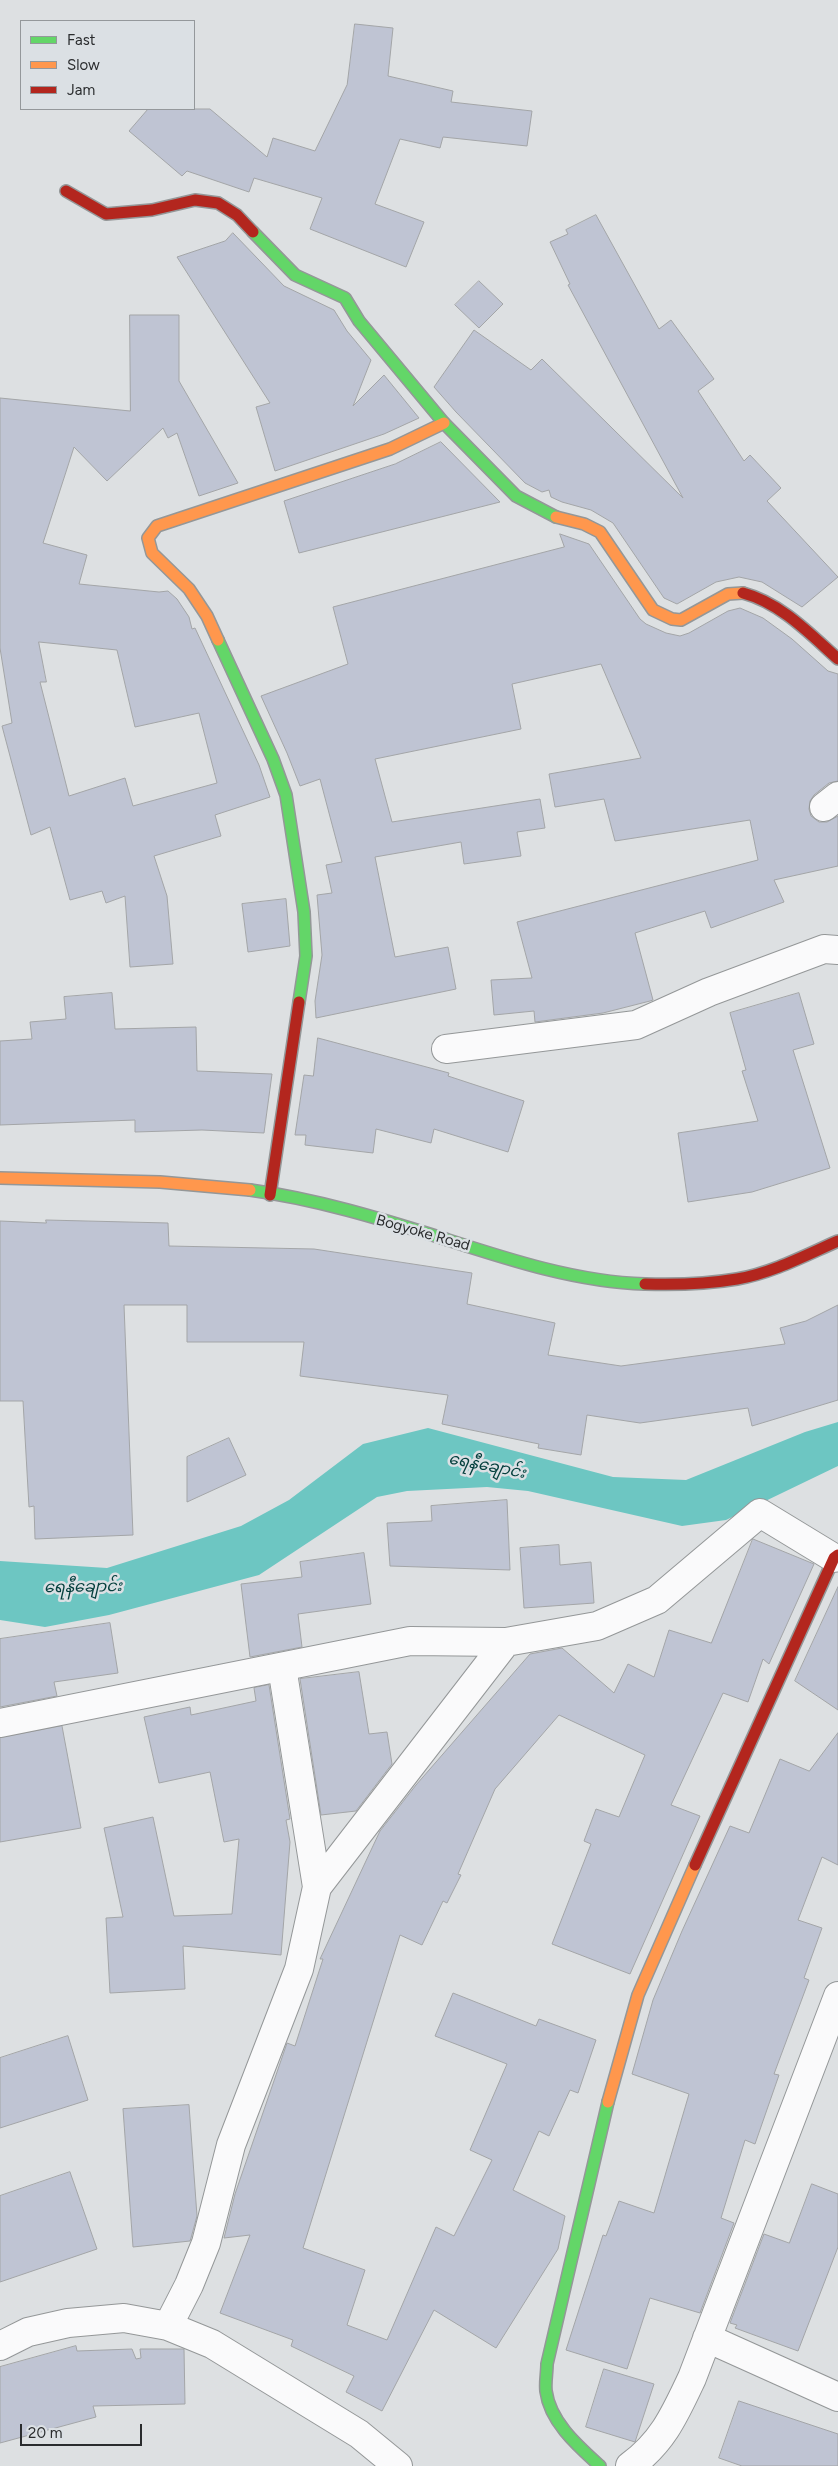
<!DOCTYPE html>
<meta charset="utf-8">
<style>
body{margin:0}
#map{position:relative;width:838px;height:2466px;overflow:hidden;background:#dde0e2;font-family:Figtree,sans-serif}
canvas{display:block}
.legend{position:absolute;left:20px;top:20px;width:175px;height:90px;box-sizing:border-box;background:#dbe0e4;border:1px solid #94989b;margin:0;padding:6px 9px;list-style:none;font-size:15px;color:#2a2c2e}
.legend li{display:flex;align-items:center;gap:10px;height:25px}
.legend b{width:25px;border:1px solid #94989b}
.scale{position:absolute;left:20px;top:2424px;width:122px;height:22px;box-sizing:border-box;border:2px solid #2a2c2e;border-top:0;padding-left:6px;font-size:15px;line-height:18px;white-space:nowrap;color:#2a2c2e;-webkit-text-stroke:4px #dbe0e4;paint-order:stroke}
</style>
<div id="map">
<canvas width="838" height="2466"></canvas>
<ul class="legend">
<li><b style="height:6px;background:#63d668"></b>Fast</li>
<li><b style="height:6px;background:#ff974d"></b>Slow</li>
<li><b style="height:6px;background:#b3261e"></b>Jam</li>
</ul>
<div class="scale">20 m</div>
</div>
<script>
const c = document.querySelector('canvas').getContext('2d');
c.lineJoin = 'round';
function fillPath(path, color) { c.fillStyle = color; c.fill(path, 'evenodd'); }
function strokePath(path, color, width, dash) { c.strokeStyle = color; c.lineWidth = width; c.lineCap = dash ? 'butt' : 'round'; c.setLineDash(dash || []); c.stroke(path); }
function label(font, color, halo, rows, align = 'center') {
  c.font = font + ' Figtree,"Noto Sans Myanmar",sans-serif'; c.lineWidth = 5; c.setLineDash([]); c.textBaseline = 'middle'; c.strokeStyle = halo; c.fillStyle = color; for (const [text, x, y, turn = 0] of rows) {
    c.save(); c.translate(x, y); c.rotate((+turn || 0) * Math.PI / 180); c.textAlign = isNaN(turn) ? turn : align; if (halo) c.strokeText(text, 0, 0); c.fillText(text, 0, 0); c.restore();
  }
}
const water = new Path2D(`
 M838,1422V1466L726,1520L682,1526L528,1491L487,1487L407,1491L377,1497L259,1575L109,1615L45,1627L0,1620V1561L107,1568L241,1526L289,1500L363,1444L428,1428L613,1477L686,1480L805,1432Z`);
const building = new Path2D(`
 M355,24L393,28L388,76L453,91L451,102L532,111L527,146L443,137L440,148L400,139L375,204L424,222L406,267L310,229L322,198L254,178L249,192L187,171L182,176L129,131L148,109H210L267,157L273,138L315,151L347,85Z
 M596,215L659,329L671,320L714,379L698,391L744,461L750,455L781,488L767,501L838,577L802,607L762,582L739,577L716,582L677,604L664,598L613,523L591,510L562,502L551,497L549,490L542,492L525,483L456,412L434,387L474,330L531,370L542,359L683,498L568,285L570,284L550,242L568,234L566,230Z
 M233,233L284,286L334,310L347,331L371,360L353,406L384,375L419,418L384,434L275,471L256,407L270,403L177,257L225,241Z
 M479,281L503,304L479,328L455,305Z
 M130,315H179V381L238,483L199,496L177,433L168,438L163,428L107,481L74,447L43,543L87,555L79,584L159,592L168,591L177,599L189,617L192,629L195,628L259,765L270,797L215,815L221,836L154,856L167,896L173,964L130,967L125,896L106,903L102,891L70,900L50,827L31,835L2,726L12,723L0,648V398L130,411ZM39,642L117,650L135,727L199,713L217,783L133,806L125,778L69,796L40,682H46Z
 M441,442L500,502L299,553L284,501L395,464Z
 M560,534L589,544L640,619L646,624L666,633L680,636L689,633L728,611L740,608L763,618L792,639L828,671L838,674V781L829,783L814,795L810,801L809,809L811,816L819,822H827L838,816V866L774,880L784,902L711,928L705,911L635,933L653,1000L650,1001L603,1013L535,1022L534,1011L494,1015L491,980L532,978L517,922L758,860L750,820L615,841L604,799L555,807L549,774L641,758L601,664L512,684L521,729L375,759L392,822L540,799L545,828L517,832L521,856L464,864L461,842L375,857L395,957L448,947L456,989L316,1018L315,1001L322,955L317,895L332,893L326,865L342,862L320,779L300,786L287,753L261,696L348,664L333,607L564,547Z
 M286,899L290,946L248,952L242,904Z
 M112,993L115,1029L196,1027L197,1071L272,1074L264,1133L202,1130L135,1132V1120L0,1125V1041L32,1039L30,1022L66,1019L64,997Z
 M799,993L814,1044L793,1050L830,1168L752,1192L688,1202L678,1133L758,1121L742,1071L746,1070L730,1013Z
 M318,1038L449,1073L448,1076L524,1101L508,1152L434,1129L431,1143L376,1129L373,1153L305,1145L306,1135H295L304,1075L313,1076Z
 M46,1220L168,1223L169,1246L314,1249L472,1273L467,1304L555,1323L548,1355L621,1366L785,1344L780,1328L806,1321L838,1305V1400L752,1426L748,1408L640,1423L587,1415L581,1455L538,1448L539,1444L442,1424L448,1395L300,1376L304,1342H187V1305H124L133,1535L35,1539L34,1506L29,1507L23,1401H0V1221L46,1223Z
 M229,1438L246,1475L187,1502V1457Z
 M507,1500L510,1570L390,1566L387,1523L432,1521L431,1506Z
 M753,1539L814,1564L769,1664L763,1659L748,1702L723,1693L671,1805L700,1816L630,1974L552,1944L591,1844L584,1841L596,1809L619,1817L645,1755L559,1715L495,1789L458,1874L461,1875L447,1903L443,1901L422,1945L400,1935L303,2248L365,2270L347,2325L387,2340L436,2227L454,2236L492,2160L470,2150L507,2064L435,2036L453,1993L536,2026L539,2019L596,2040L578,2093L570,2090L549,2136L539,2131L513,2190L565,2216L558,2249L496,2348L434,2310L382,2411L346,2392L354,2376L291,2346L293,2340L220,2313L250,2235L224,2238L235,2194L287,2043L295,2046L323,1959H320L380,1831L416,1785L530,1654L562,1648L614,1693L628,1664L654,1677L669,1630L711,1643Z
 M559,1545L560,1565L591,1562L594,1603L524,1608L520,1548Z
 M364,1553L371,1604L298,1614L302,1647L250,1657L241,1584L302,1577L300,1562Z
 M838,1587V1710L795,1681Z
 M110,1623L118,1673L54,1682L57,1696L0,1707V1639Z
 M359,1672L369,1734L387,1732L392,1764L356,1811L321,1815L300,1679Z
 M269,1685L290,1819L286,1820L290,1842L281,1955L183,1946L185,1989L110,1993L106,1918L123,1917L104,1828L153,1817L174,1916L232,1914L239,1839L224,1842L210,1772L159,1783L144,1717L190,1707L191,1715L256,1701L254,1688Z
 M62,1726L81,1828L0,1842V1738Z
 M838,1733V1865L822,1857L798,1920L822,1928L804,1978L809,1980L774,2074L779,2075L755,2144L745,2140L721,2218L734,2223L700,2313L650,2298L627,2369L566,2350L603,2235L606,2236L619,2201L654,2213L689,2094L632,2074L653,2000L682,1931L730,1826L749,1833L780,1759L809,1771Z
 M68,2036L88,2100L0,2128V2058Z
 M189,2105L197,2216L191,2238L190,2241L133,2247L123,2109Z
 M70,2172L97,2249L0,2282V2196Z
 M812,2184L838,2194V2247L798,2351L735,2328L737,2325L730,2323L764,2234L789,2243Z
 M76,2346L77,2351L132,2349L136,2359L141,2358L140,2349H184L185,2404L93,2406L96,2417L0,2443V2367Z
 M604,2369L654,2384L635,2442L586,2427Z
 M739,2401L838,2434V2466H742L719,2458Z`);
const street = new Path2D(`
 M824,807L838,796
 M446,1049L636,1025L709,992L824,949L838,950
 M0,1723L410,1641L506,1642L597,1626L657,1600L760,1513L834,1558
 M317,1887L506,1642
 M168,2326L189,2285L206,2243L231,2145L299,1969L317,1887L282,1667
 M707,2338L838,2397
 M0,2346L28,2332L68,2323L124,2318L168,2326L212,2344L359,2434L398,2466
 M630,2466C663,2442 675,2414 692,2378L838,1996`);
const fast = new Path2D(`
 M253,232L295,275L345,298L359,321L444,423L516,496L556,517
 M218,640L273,759L286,795L304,912L306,956L299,1002
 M250,1190C316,1199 378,1218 442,1238C507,1259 576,1282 645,1284
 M600,2466C578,2446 550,2422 546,2391C545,2382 547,2373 547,2364L608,2102`);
const slow = new Path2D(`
 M556,517L584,524L600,532L653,610L672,619L681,620L728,594L743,593
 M218,640L207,616L189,589L152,553L148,538L157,526L390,449L444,423
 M0,1178L160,1182L250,1190
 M608,2102L638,1995L695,1865`);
const jam = new Path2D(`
 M66,191L106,214L152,210L195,200L218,203L237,215L253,232
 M743,593C781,603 810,634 838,659
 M270,1195L299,1002
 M645,1284C676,1285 707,1284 737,1279C772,1273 806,1255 838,1241
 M695,1865L834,1558L838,1555`);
const streetNames = [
 ["Bogyoke Road",423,1233,16]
];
const waterNames = [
 ["ရေနီချောင်း",487,1466,11],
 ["ရေနီချောင်း",83,1587,-1]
];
fillPath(water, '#6dc6c2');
fillPath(building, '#bfc4d3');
strokePath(building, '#a3a5a7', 1);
strokePath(street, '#949798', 30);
strokePath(fast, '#949798', 14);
strokePath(slow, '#949798', 14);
strokePath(jam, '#949798', 14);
strokePath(street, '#fafafb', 28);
strokePath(fast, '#63d668', 11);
strokePath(slow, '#ff974d', 11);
strokePath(jam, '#b3261e', 11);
label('15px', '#2a2c2e', '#dbe0e4', streetNames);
label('italic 16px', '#043f3d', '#dbe0e4', waterNames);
</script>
